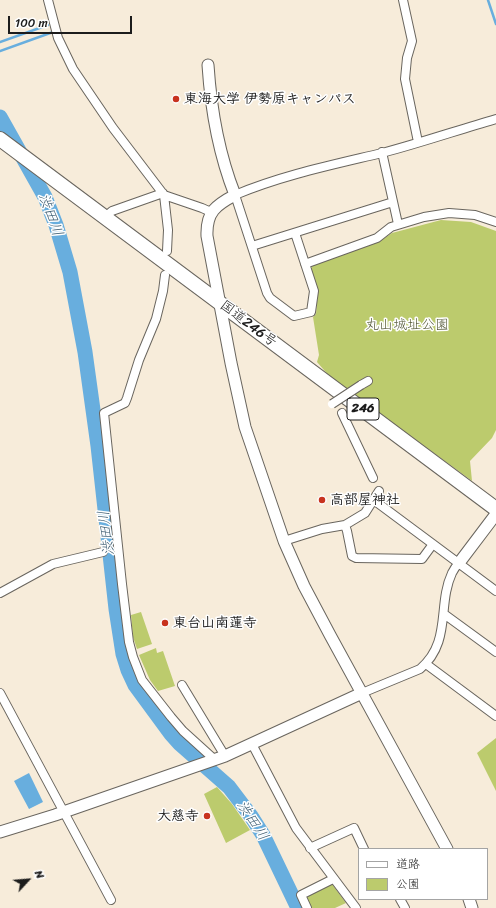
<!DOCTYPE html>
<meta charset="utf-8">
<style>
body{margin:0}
#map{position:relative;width:496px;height:908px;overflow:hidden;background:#f7ecda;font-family:Sriracha,"Klee One",sans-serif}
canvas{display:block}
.legend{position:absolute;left:358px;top:848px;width:130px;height:52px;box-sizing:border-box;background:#fff;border:1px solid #a4a4a4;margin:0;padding:5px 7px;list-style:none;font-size:12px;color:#1c1c1c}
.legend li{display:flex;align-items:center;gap:8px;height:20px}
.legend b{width:20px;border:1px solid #a4a4a4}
.north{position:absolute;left:8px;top:860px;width:40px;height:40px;-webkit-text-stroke:3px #fff;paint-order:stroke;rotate:64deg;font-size:11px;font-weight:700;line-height:16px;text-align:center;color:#1c1c1c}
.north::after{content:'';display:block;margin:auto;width:14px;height:18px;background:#1c1c1c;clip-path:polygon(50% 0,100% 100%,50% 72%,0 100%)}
.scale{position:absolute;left:8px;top:16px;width:124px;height:18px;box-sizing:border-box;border:2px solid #1c1c1c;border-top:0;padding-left:5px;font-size:12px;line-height:14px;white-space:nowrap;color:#1c1c1c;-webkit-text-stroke:3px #fff;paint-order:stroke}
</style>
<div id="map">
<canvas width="496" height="908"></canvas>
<ul class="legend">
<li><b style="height:5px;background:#fff"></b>道路</li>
<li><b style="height:11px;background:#bccb6d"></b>公園</li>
</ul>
<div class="north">N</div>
<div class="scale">100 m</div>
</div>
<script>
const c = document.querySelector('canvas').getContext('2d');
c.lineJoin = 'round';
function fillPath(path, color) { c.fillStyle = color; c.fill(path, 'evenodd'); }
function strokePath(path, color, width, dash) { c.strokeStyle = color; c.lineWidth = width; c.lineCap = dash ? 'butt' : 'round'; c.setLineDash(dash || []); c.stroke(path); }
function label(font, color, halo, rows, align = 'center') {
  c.font = font + ' Sriracha,"Klee One",sans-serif'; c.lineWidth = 3; c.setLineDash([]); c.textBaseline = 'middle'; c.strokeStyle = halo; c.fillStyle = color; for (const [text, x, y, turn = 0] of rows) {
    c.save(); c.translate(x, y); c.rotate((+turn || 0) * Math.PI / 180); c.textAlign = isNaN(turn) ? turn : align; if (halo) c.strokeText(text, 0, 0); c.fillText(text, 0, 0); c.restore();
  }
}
const green = new Path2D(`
 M441,220L471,222L496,231V430L492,438L470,461L472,481L330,377L317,362L319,355L313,317L316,314L318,290L311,269L312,266L380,241L392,233Z
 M141,612L152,644L137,649L133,637L131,615Z
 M156,648L157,653L163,651L175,686L158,691L150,680L139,655Z
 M496,738V791L477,753Z
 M217,787L232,804L250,830L226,843L204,794Z
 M332,884L346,903L335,908H310L306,899V895Z`);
const water = new Path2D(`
 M29,773L43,802L29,809L14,781Z`);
const stream = new Path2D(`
 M488,0L496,24
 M0,42L48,25
 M0,51L53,32`);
const river = new Path2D(`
 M0,117L45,197L56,225L70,272L85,352L98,446L116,609L123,654L128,670L135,685L171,734L179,743L229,787L251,816L263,835L298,908`);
const street = new Path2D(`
 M48,0L58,38L73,69L113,128L164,195L202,208L211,212
 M403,0L412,41L407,58L405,79L418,142
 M382,152L398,224
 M164,195L168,230L167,251
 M105,217L112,211L163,193
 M295,233L314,291L311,312L294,316L270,298L267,293L235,195C283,175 332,165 382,153C420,143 458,130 496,119
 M252,246L393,202
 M305,264L377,238L391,227L424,217L449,213L475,215L496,222
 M165,275L163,291L156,319L139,360L127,398L125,403L104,413L122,584L129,642L133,657L142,680L171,717L183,731L215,760
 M361,385L368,381
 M342,413L373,478
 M372,502L379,491
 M345,525L347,531L352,556L356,558L422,559L433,544
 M284,541L322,529L345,525L365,513L372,502L375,501L496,591
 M0,593L53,564L103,552
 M444,614L496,652
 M426,664L496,716
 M182,685L225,756
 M0,693L111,900
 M362,693L420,669C452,642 437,605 452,573C454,569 456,566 459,563
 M252,744L296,828L356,908
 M310,848L354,828L364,849
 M400,899L405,908
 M307,908L301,895L333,879`);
const secondary = new Path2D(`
 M208,65C211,111 218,152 235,195C216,205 206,212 207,236L231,363L245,427L284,541L304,586L330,635L447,849
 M459,563L496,514
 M0,832L55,815L225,756L362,693
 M469,899L472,908`);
const highway = new Path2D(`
 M0,139L496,509`);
const streetBridge = new Path2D(`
 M332,404L361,385`);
const markers = [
 [176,99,4,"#c8321e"],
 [322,500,4,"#c8321e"],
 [165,623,4,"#c8321e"],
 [207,816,4,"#c8321e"]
];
const shields = [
 [363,409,32]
];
const shieldNames = [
 ["246",363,409]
];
const poiNames = [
 ["東海大学 伊勢原キャンパス",184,99],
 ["高部屋神社",330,500],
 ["東台山南蓮寺",173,623],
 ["大慈寺",199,816,"right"]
];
const streetNames = [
 ["国道246号",248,324,37]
];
const parkNames = [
 ["丸山城址公園",407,325]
];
const waterNames = [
 ["渋田川",50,215,70],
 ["渋田川",107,533,-97],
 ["渋田川",252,821,57]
];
fillPath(green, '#bccb6d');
fillPath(water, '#68aede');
strokePath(stream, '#68aede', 2.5);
strokePath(river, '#68aede', 15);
strokePath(street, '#69655e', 10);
strokePath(secondary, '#69655e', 13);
strokePath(highway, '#69655e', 16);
strokePath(street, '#fff', 8);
strokePath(secondary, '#fff', 11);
strokePath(highway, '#fff', 14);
strokePath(streetBridge, '#69655e', 10, []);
strokePath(streetBridge, '#fff', 8);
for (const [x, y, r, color] of markers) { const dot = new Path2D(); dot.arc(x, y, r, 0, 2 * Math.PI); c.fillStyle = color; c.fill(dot); strokePath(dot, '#fff', 1.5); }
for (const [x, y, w] of shields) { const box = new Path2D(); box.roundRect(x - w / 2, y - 11, w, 22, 3); c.fillStyle = '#fff'; c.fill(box); strokePath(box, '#1c1c1c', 1); }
label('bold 13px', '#1c1c1c', null, shieldNames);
label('bold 14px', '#1c1c1c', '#fff', poiNames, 'left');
label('14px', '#1c1c1c', '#fff', streetNames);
label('14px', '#545938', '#fff', parkNames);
label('italic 15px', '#3e5e73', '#fff', waterNames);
</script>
